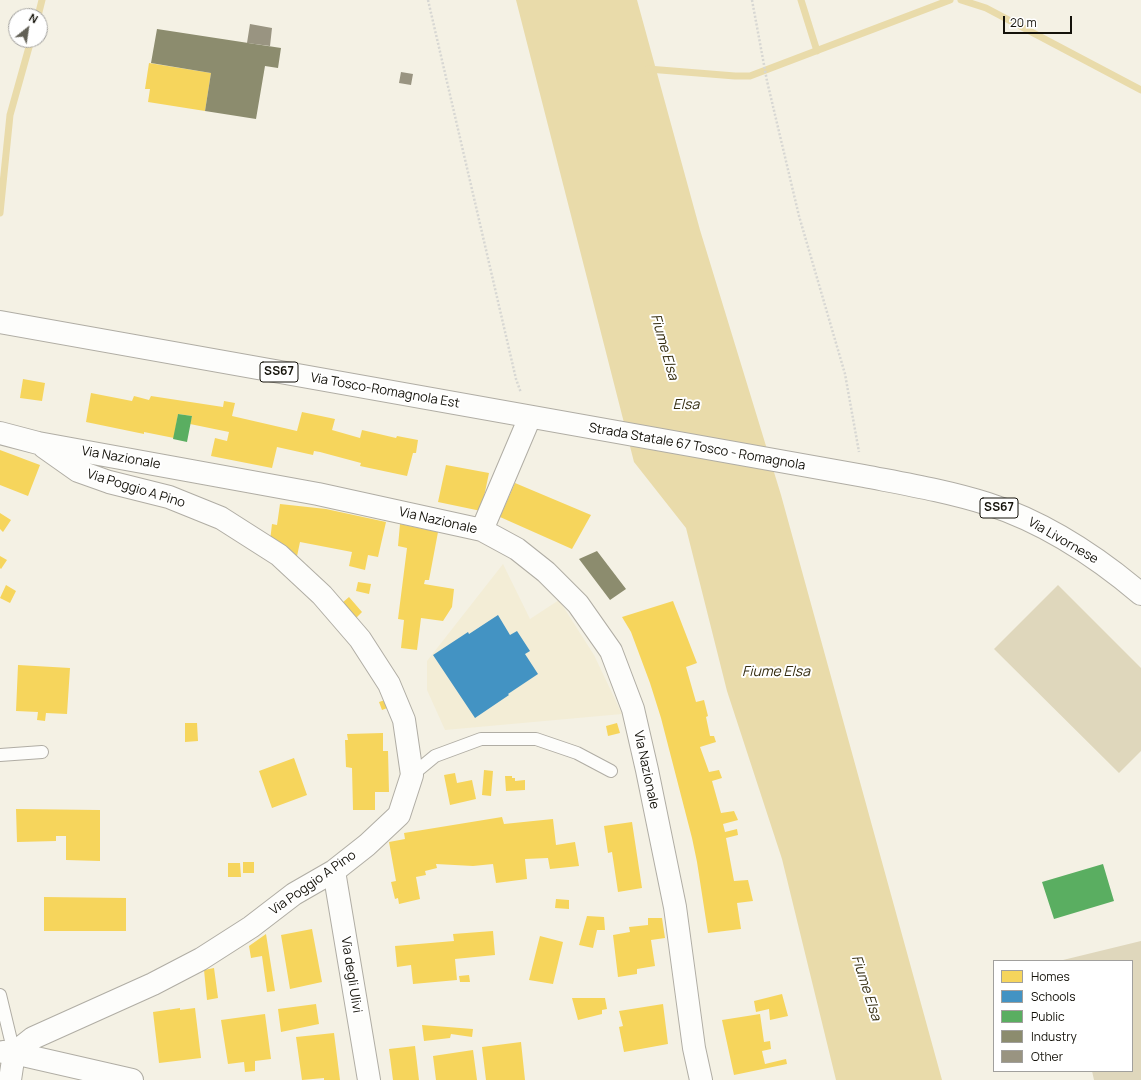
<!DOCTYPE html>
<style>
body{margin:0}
#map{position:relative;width:1141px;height:1080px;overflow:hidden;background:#f4f1e4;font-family:Manrope,sans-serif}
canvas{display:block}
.legend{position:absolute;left:993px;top:960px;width:140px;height:112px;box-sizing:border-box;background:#fff;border:1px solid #a1a09d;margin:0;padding:5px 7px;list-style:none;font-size:12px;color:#14120a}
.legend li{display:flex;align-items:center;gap:8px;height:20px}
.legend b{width:20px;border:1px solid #a1a09d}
.north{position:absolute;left:8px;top:8px;width:40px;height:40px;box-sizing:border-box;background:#fff;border:1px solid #a1a09d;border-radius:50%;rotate:30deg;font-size:11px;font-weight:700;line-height:16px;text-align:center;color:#14120a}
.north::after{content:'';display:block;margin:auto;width:14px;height:18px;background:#626056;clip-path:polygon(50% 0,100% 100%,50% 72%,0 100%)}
.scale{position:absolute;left:1003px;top:16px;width:69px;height:18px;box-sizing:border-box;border:2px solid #14120a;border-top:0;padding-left:5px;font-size:12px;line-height:14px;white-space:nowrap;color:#14120a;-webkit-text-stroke:3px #fff;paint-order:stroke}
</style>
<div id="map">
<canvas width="1141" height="1080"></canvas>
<ul class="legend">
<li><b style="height:11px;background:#f6d55c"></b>Homes</li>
<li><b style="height:11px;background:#4393c3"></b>Schools</li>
<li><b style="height:11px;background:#5aae61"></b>Public</li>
<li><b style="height:11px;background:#8c8c6e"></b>Industry</li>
<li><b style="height:11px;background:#999481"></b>Other</li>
</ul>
<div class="north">N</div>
<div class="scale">20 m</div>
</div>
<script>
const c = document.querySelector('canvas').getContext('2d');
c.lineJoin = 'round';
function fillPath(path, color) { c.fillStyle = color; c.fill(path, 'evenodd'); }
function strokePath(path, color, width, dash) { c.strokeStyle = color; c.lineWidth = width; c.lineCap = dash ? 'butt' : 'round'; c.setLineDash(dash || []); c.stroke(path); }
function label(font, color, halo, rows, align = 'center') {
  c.font = font + ' Manrope,sans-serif'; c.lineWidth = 4; c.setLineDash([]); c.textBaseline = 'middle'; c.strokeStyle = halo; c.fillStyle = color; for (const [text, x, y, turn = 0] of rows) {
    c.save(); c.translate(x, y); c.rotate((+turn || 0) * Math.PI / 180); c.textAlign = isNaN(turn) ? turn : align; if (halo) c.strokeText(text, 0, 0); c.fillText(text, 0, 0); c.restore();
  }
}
const built = new Path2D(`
 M503,564L530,619L559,600L594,655L622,714L445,730L427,690V661Z`);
const green = new Path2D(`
 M1058,585L1141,668V751L1119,773L994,649Z
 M1141,941V1080H1094L1092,1071H1132V961L1063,960Z`);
const water = new Path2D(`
 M516,0H637L700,230L781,495L942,1080H836L782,859L727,691L686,528L634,462Z`);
const homes = new Path2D(`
 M149,63L211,73L205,111L148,102L150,89H145Z
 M23,379L45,383L42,401L20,398Z
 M91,393L132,401L134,396L149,400L151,396L223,407L224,401L235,403L232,416L297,431L302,412L335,419L332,430L360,438L362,430L396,438L397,436L418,440L416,453H413L407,476L360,466L361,463L320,452L314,451L313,455L277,447L272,468L211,456L215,438L227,441L229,432L190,424L192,416L178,414L174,438L144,432V434L86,422Z
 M0,450L40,465L28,496L0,485Z
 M446,465L489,473L481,511L438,502Z
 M515,483L591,515L572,549L500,517Z
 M280,504L326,509L386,522L378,557L368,555L365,570L349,566L352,552L300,542L296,561L270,541L272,524L277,525Z
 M0,513L11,520L3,532L0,529Z
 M400,524L438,532L429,580H425L424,584L454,589L452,607L443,621L421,618L417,650L401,648L404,620L398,619L407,548L398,546Z
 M0,556L7,560L1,569L0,568Z
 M358,582L371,584L369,594L356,591Z
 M6,585L16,591L10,603L0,598Z
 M349,597L362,612L356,618L342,603Z
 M673,601L697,663L686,667L696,702L704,700L708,716L706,717L710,736H714L716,742L700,747L709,772L719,770L722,778L712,781L721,813L734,811L738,820L723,824L725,832L737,829L738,835L726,838L734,881L748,880L753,901L737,903L741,929L708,933L697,862L692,838L661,718L650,683L631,632L622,617Z
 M18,665L70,668L67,714L46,713L45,721L37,720L38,712L16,711Z
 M388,699L390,707L382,710L379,702Z
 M185,723H197L198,741L185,742Z
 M617,723L620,733L608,736L606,726Z
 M383,733V751H388L389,792H375V810H353L352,768L346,767L345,740H348L347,734Z
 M294,758L307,795L272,808L259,771Z
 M484,770L493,771L491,796L482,795Z
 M455,773L457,783L472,780L476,799L450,805L444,775Z
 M505,776H512V778H515V781L525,780V790L506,791Z
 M16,809L100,810V861L66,860V836H56V841L17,842Z
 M502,817L504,824L553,819L556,845L575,842L579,866L550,869L548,858L525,859L527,879L496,883L493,864L473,866L436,864L437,868L425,871L426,875L416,877L420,899L399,904L398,898L395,899L391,882L396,881L389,842L405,839L404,833Z
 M632,822L642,888L618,892L612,852L608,853L604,826Z
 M243,862H254V873H243Z
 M228,863H240L241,877H228Z
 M44,897L126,898V931H44Z
 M556,899L569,900V909L555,908Z
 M587,916L604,917L605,930H597L593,948L579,945Z
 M648,918H662L665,938L651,940L655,966L637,969V974L618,977L613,935L630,932L629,927L648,925Z
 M312,929L322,982L290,989L281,935Z
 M493,931L495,955L455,959L457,980L413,984L411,965L397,967L395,946L454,941L453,934Z
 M266,934L275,991L267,992L262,956L251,958L249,946Z
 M540,936L563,942L553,984L529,980Z
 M214,968L218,998L207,1000L204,970Z
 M469,975L470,982H460L459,976Z
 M782,994L788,1016L770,1020L769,1009L756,1012L754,1001Z
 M572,998H605L607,1009L602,1010V1014L578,1020Z
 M316,1004L319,1024L281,1032L278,1009Z
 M663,1004L668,1044L624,1052L619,1027L623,1026L619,1011Z
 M180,1008V1010L195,1008L201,1058L159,1063L153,1012Z
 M265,1014L271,1059L255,1061V1071L245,1072L244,1062L228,1064L221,1020Z
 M760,1014L764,1042L770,1041L771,1049L762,1051L765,1064L786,1059L787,1064L734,1075L722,1020Z
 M422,1025L473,1029L472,1037L451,1034L450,1038L424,1041Z
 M334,1033L340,1080H324V1078L302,1080L296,1037Z
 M521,1042L525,1080H486L482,1047Z
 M415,1046L419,1080H393L389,1049Z
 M473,1050L477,1080H436L433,1056Z`);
const schools = new Path2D(`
 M498,615L510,635L517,631L530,651L525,654L538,674L508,694L509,695L475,718L433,655L468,632L469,634Z`);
const public = new Path2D(`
 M178,414L192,416L187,442L173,439Z
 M1103,864L1114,901L1054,919L1042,882Z`);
const industry = new Path2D(`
 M157,29L281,48L278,68L265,66L256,119L205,111L211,73L151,63Z
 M597,551L626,589L610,600L579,559Z`);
const stream = new Path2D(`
 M801,0L817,51
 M961,0L986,8L1141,90
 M38,16L42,0
 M648,69L735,76H750L950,0
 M0,213L10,115L31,40`);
const building = new Path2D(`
 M250,24L272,28L270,46L247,43Z
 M401,72L413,74L411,85L399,83Z`);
const path = new Path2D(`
 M428,0L516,379L521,393
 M752,0L767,81L799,216L845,374L859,452`);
const service = new Path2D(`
 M0,755L42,752
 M412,775L435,756L481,739H536L577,753L611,771
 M0,995L14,1053`);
const minor = new Path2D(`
 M0,433L38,443L318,494L482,530L517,549L546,572L578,604L611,651L633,709L647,770L675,907L694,1048L701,1080
 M482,530L530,417
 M334,871L369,1080
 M3,1052L14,1053L132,1080
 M10,1080L14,1053L33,1038L153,984L201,959L251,927L294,894L334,871L367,845L399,815L412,775L404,720L389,684L360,639L322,595L279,555L221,518L169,497L109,482L78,471L44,447`);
const primary = new Path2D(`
 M0,322L864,476C905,484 947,491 988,504C1044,522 1096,556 1141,594`);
const shields = [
 [279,372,38],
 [999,508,38]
];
const shieldNames = [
 ["SS67",279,372],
 ["SS67",999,508]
];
const streetNames = [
 ["Via Tosco-Romagnola Est",385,391,10],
 ["Strada Statale 67 Tosco - Romagnola",697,447,10],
 ["Via Nazionale",121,458,10],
 ["Via Poggio A Pino",136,489,17],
 ["Via Nazionale",438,521,13],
 ["Via Livornese",1063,541,30],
 ["Via Nazionale",646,770,78],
 ["Via Poggio A Pino",313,883,-35],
 ["Via degli Ulivi",351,975,81]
];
const waterNames = [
 ["Fiume Elsa",664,347,74],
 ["Elsa",686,405],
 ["Fiume Elsa",776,672],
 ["Fiume Elsa",866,988,72]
];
fillPath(built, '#f3edd6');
fillPath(green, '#dfd7bc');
fillPath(water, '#e9dbaa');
fillPath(homes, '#f6d55c');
fillPath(schools, '#4393c3');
fillPath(public, '#5aae61');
fillPath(industry, '#8c8c6e');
strokePath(stream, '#e9dbaa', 7);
fillPath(building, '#999481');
strokePath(service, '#b0ada4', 14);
strokePath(minor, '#b0ada4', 24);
strokePath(primary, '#b0ada4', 24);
strokePath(path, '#d7d7d3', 2.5, [2, 2]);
strokePath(service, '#fdfdfb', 12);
strokePath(minor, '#fdfdfb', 22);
strokePath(primary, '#fdfdfb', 22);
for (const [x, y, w] of shields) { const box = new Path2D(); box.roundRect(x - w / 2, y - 10, w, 20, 3); c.fillStyle = '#fff'; c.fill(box); strokePath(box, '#14120a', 1); }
label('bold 12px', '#14120a', null, shieldNames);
label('13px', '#14120a', '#fff', streetNames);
label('italic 14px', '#342c0f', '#fff', waterNames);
</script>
